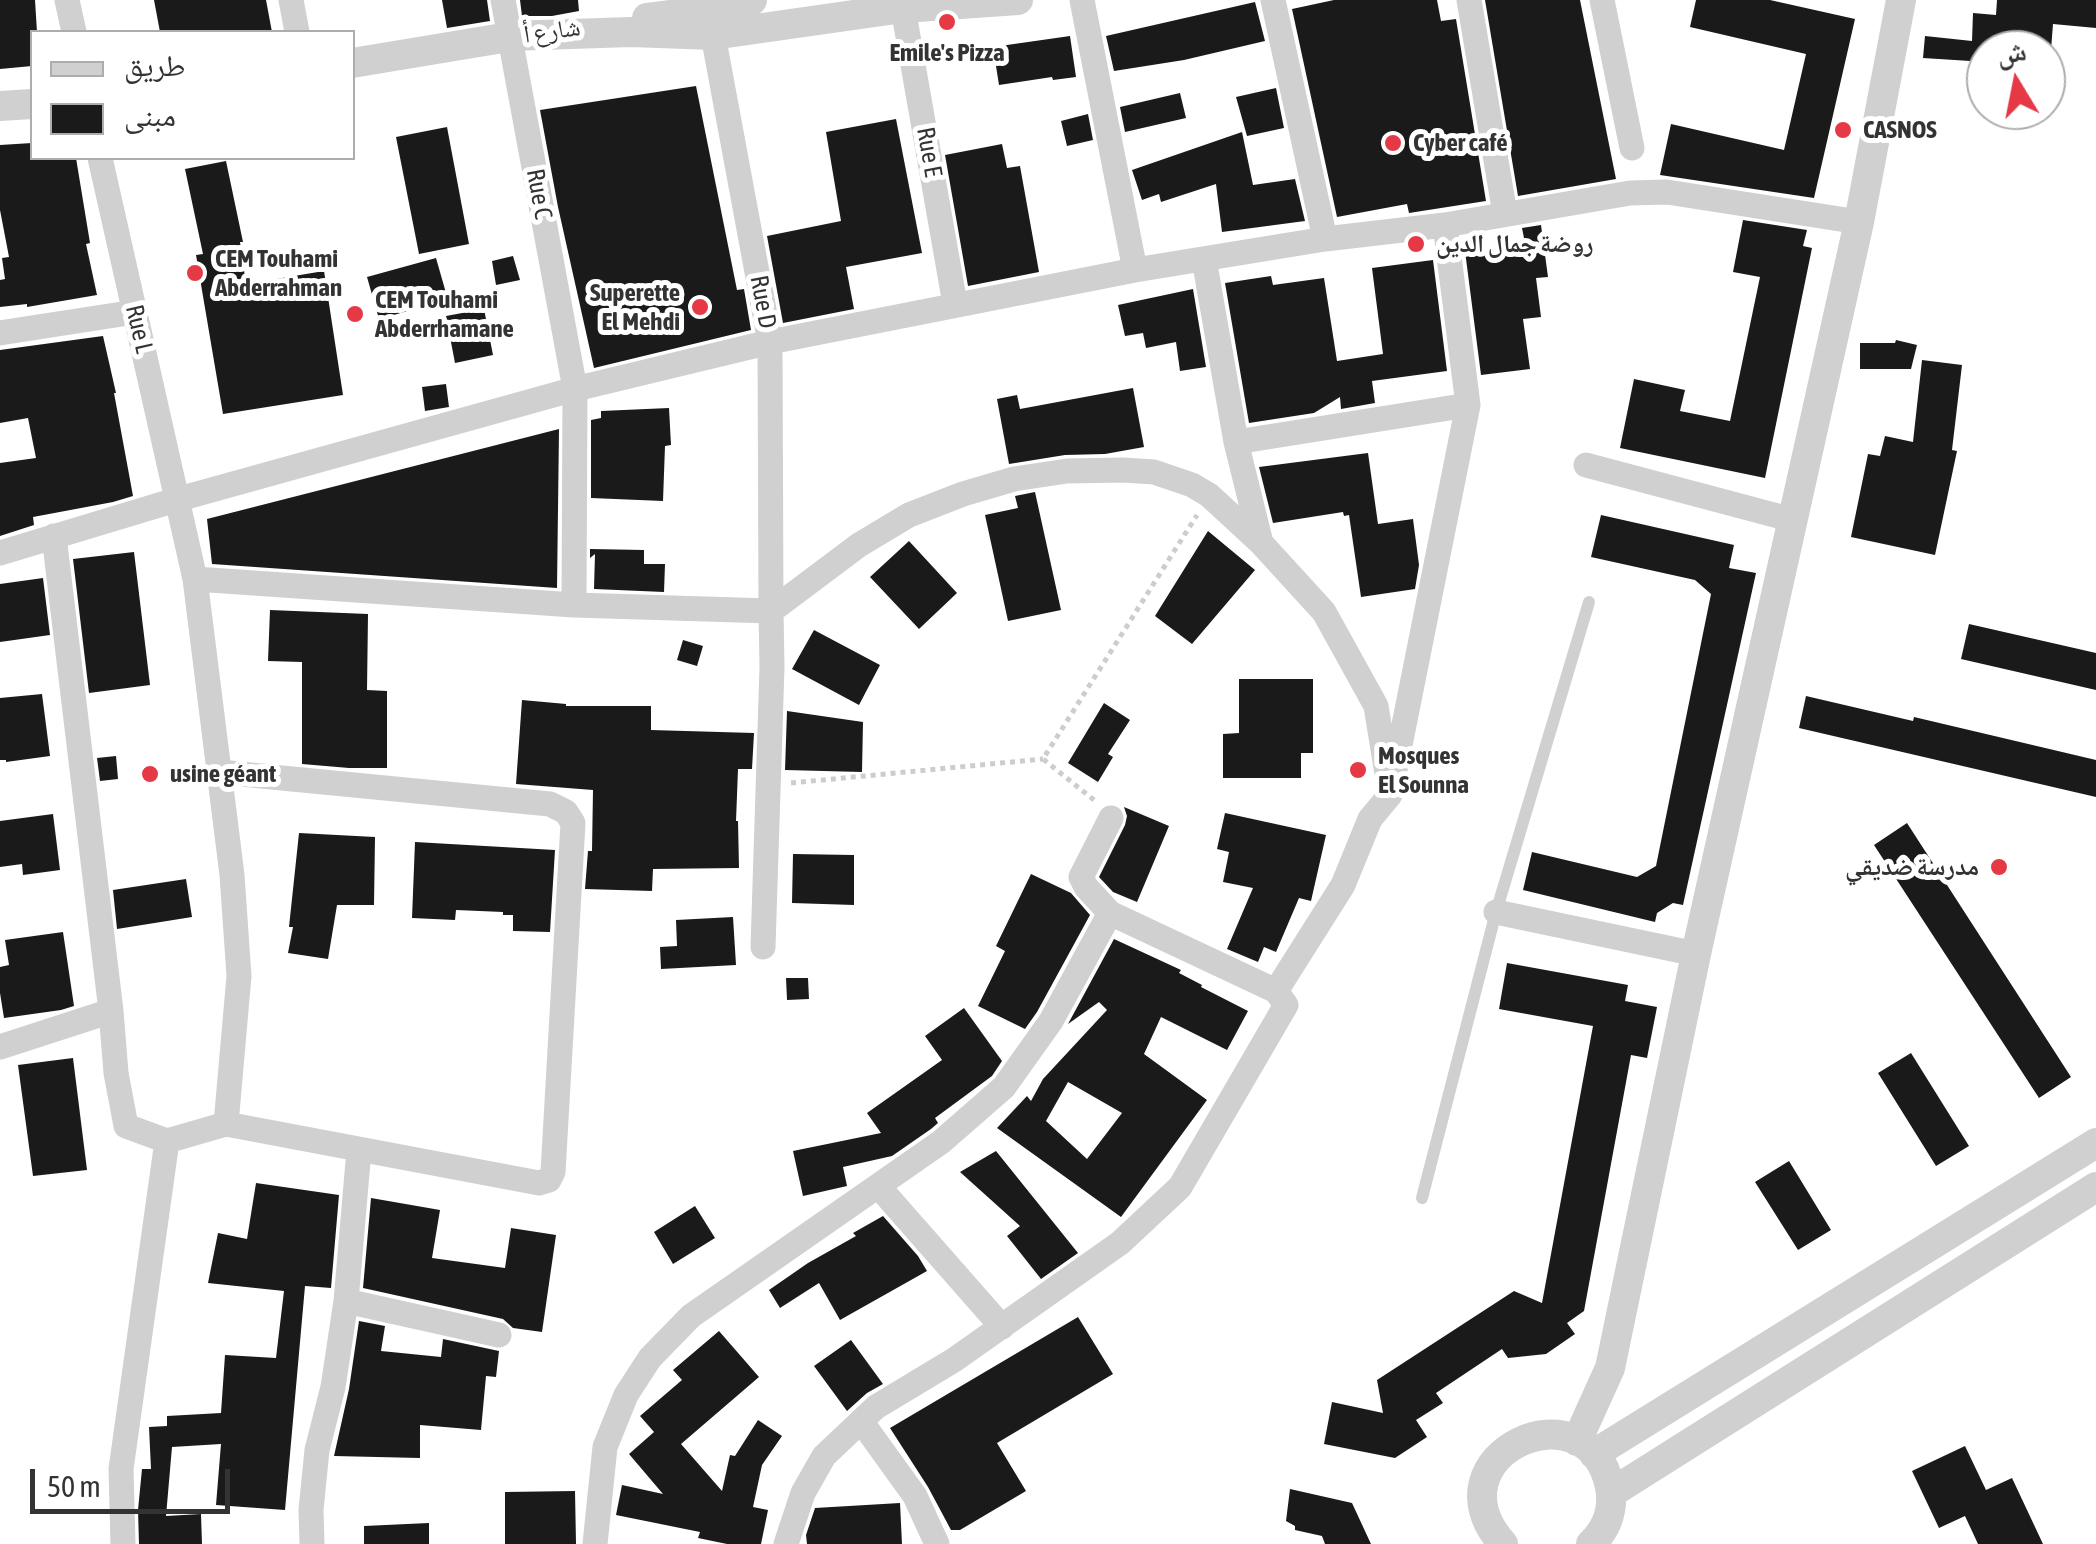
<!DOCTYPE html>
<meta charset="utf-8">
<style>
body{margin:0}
#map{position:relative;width:2096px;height:1544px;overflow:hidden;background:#fff;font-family:"Asap Condensed","Noto Naskh Arabic",sans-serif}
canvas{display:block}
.legend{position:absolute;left:30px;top:30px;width:325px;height:130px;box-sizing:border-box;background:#fff;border:2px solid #adadad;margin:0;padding:12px 18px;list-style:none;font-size:30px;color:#333}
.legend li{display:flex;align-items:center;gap:20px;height:50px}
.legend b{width:50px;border:2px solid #adadad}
.north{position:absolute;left:1966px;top:30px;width:100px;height:100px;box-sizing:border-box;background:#fff;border:2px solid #adadad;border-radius:50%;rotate:350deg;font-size:28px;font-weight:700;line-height:40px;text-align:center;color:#333}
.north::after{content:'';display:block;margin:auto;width:35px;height:45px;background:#e63946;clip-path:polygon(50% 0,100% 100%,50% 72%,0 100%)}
.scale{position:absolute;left:30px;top:1469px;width:200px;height:45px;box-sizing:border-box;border:5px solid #333;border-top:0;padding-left:12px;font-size:30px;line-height:35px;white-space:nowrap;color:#333;-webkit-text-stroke:8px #fff;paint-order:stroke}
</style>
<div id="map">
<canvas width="2096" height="1544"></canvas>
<ul class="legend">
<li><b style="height:12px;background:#d0d0d0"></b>طريق</li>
<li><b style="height:28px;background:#1a1a1a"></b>مبنى</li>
</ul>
<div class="north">ش</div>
<div class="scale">50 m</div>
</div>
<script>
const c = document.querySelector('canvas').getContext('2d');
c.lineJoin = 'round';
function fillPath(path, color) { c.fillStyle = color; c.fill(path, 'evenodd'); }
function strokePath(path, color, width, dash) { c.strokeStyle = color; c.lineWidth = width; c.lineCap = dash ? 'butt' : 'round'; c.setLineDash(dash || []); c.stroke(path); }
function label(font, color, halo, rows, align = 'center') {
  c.font = font + ' "Asap Condensed","Noto Naskh Arabic",sans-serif'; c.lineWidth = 10; c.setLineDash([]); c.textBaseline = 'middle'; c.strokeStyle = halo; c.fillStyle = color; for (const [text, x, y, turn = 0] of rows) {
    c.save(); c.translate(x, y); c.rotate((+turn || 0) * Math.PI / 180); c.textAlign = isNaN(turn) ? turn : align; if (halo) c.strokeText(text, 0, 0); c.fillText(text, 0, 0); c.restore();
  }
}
const building = new Path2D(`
 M0,0H35L37,32H32V66L0,69Z
 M154,0H266L272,32H160Z
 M442,0H487L490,21L447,28Z
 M520,0H578L579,11L552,16H522Z
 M1334,0H1437L1441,21L1456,19L1486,201L1409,213L1407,204L1337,217L1292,9Z
 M1485,0H1580L1616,179L1518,196Z
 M1696,0H1770L1855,19L1814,198L1660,175L1671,124L1784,150L1806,54L1690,27Z
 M1997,0H2096V28L2053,24L2051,50H1986V62L1923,58L1925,36L1972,41L1973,13L1996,15Z
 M1255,2L1265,41L1184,60L1114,71L1106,36Z
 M1070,36L1076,77L1053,80L1052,77L999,85L993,47Z
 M696,86L737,290L744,289L751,330L594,368L558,207L540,110Z
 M1276,88L1284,128L1247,136L1236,97Z
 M1180,93L1186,118L1125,132L1120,107Z
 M1088,114L1093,140L1067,146L1061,121Z
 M896,119L922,253L846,267L854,309L783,323L767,236L841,221L826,132Z
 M447,127L469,244L419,254L396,137Z
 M1242,132L1253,185L1295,179L1305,221L1222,232L1216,184L1161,202L1159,194L1142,200L1132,170Z
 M32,143V158H76L90,243L86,244L97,295L27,307V304L0,307V280L5,279L2,258L9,257L0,210V145Z
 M1002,144L1007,168L1020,166L1039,272L968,286L945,155Z
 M226,161L243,242H240L246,284L324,271L343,395L223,414L196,255L203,254L185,169Z
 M1743,220L1807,230L1803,246L1812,248L1765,478L1620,448L1634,379L1685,390L1680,411L1730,421L1760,277L1733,272Z
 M1541,225L1548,277L1536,278L1541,317L1523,319L1530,369L1481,375L1465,251L1525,243L1522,228Z
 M513,256L520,280L496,285L492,261Z
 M436,258L448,300L379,319L367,277Z
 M1433,260L1447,371L1372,381L1375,403L1341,409L1340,397L1314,413L1249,423L1225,283L1271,276L1273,285L1324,278L1337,361L1383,354L1372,268Z
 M1193,289L1206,367L1180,371L1176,342L1146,348L1143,333L1125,336L1118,305Z
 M484,309L493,355L455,363L446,316Z
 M103,336L116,393H114L133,496L113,502L33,517L34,525L0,536V463L36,458L28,418L0,423V350Z
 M1896,340L1917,345L1911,369H1860V343H1895Z
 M1922,360L1962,365L1952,450L1957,451L1935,555L1851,537L1868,454L1880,456L1885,436L1913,442Z
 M446,384L449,407L425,411L422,387Z
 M1133,388L1144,447L1105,454L1065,455L1009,464L997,399L1017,395L1020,409Z
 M669,408L671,445L665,446L663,501L591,498V420L601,418V411Z
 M559,429L557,588L212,564L207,519Z
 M1368,453L1378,524L1413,519L1419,565L1415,589L1361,597L1349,515L1344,516L1343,512L1273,523L1259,467Z
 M1035,492L1061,610L1008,621L985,515L1018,508L1015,496Z
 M1601,515L1734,545L1729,568L1756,573L1683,905L1673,903L1657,913L1655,922L1523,890L1532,852L1637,877L1656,866L1711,594L1695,580L1591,557Z
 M1208,531L1255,570L1192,644L1155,616Z
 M909,541L957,593L919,629L870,577Z
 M590,549L644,550V564H665L664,592L594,589L595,554L590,558Z
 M134,552L150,685L89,693L73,559Z
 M43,578L50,635L0,642V584Z
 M270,610L368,614L367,690L387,691V768H349L302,764V662L268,661Z
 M1969,624L2096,653V690L1961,659Z
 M814,630L880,665L859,705L792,669Z
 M683,640L703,646L697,666L677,660Z
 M1239,679H1313V753H1301V778H1223V734L1239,733Z
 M42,694L50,756L6,762V760H0V698Z
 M1806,696L1913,721L1914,717L2096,760V797L1799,728Z
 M522,700L566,704V706H651V730L754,733L752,769H738L736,821H738L739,868L653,869L652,891L585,889L588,851H592L593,790L516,784Z
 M1104,703L1130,720L1108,754L1113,757L1098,782L1068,763Z
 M787,711L863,722L862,772L785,770Z
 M116,756L118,779L100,781L97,758Z
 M1124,807L1169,826L1137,902L1113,892L1099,877L1125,825L1127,816Z
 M1225,813L1326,835L1311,901L1299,898L1276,952L1264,947L1258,962L1227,949L1253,888L1223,882L1229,852L1217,849Z
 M53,814L60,870L23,875L22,864L0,867V821Z
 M1907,823L2071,1077L2039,1098L1874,845Z
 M299,833L375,837L374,905H337L328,959L288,953L293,927H289Z
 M415,842L555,850L550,932L513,931V915H503V912L456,910L455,920L412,918Z
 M793,854L854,855V905L792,903Z
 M1031,874L1071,893L1090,915L1037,1012L1025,1029L978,1006L1005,951L996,946Z
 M186,879L192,917L117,929L113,890Z
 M733,917L736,965L661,969L660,947L677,946L676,920Z
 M63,932L74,1006L61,1010L4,1018L0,993V967L9,965L5,940Z
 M1114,939L1181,970L1179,973L1202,985L1201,987L1248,1011L1227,1050L1161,1017L1144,1054L1207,1100L1121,1217L997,1128L1027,1096L1031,1101L1043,1079L1107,1010L1099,1002L1068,1024ZM1068,1082L1122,1113L1087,1159L1046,1121Z
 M1507,963L1628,985L1625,1001L1657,1007L1647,1058L1631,1055L1584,1311L1567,1323L1575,1334L1546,1354L1508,1358L1502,1349L1436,1393L1443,1403L1416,1420L1427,1437L1395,1458L1324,1444L1332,1402L1383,1413L1377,1380L1514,1291L1542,1303L1593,1026L1499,1009Z
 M786,978H808L809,999L787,1000Z
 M964,1008L1002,1061L992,1076L935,1118L938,1123L931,1129L892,1156L843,1167L847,1186L803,1196L793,1151L881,1133L867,1113L942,1060L925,1036Z
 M1911,1053L1969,1146L1936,1166L1878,1073Z
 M73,1058L87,1170L33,1176L18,1065Z
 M996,1151L1078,1253L1041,1279L1007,1236L1020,1226L960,1172Z
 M1789,1161L1831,1230L1798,1250L1755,1182Z
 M256,1183L339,1195L331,1288L305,1286L285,1510L216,1505L221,1444L172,1447L166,1516L201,1514L202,1544H139L138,1510L142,1469H151L149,1427L167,1426V1416L221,1413L225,1355L276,1358L284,1291L208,1283L218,1233L247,1239Z
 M371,1198L440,1210L432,1258L505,1268L511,1228L556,1235L542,1332L513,1328L503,1319L363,1288Z
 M695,1206L715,1238L673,1264L654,1232Z
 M883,1216L918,1256L927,1271L840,1320L819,1283L780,1308L769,1290L808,1263L856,1236L853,1233Z
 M1078,1317L1113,1374L997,1443L1026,1491L960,1530H951L928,1487L890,1428Z
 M359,1321L385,1326L381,1351L441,1357L443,1339L499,1351L496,1377L486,1376L481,1430L420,1425V1458L334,1456L349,1389Z
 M719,1331L759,1377L681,1444L722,1491L730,1455L735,1456L758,1420L782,1436L762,1465L753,1507L768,1510L761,1544H727L698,1538L700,1532L616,1515L622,1485L663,1494L629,1454L654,1432L640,1416L682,1380L673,1370Z
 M851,1340L883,1384L867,1393L847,1411L814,1366Z
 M1965,1446L1986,1490L2012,1478L2043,1544H1978L1965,1516L1939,1528L1912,1471Z
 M1290,1489L1352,1503L1371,1544H1325L1322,1536L1295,1530V1526L1286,1521Z
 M575,1491L576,1544H505V1492Z
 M900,1503L902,1544H807L806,1535L815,1508Z
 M429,1523V1544H364V1526Z`);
const path = new Path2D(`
 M791,783L1043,759
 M1094,800L1043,759L1197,515`);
const service = new Path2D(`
 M1422,1198L1496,912L1589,602`);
const minor = new Path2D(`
 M67,0L74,32
 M291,0L297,32
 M503,0L575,389L574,605
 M907,0L903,8L955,304
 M1082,0L1135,270
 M1273,0L1325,239
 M1469,0L1505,214
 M1602,0L1632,148
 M100,158L195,579L232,875L239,976L226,1124
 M1204,259L1236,442L1261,543
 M0,333L135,312
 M1236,442L1468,405
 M1586,465L1793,520
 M0,553L179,499L575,389L770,342L1135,270L1325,239L1445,225L1630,193L1667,192L1859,222
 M195,579L574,605L771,611L770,342L713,35L717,19
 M1496,912L1696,954
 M1110,913L1086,887L1081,877L1111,818
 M763,947L772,667L771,611L859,545L909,515L963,494L1014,479L1067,471L1123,470L1154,472L1192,485L1209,495L1261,543L1324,612L1376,706L1388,780
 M111,1011L116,1073L126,1126L167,1141L226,1124L539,1183L549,1180L553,1172L573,823L566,812L550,804L220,772
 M0,1047L111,1011L54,536
 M879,1187L1002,1327
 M346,1301L499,1335
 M861,1421L915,1496L937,1544
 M123,1544L121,1469L167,1141
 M312,1544L311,1510L317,1450L333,1387L346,1301L359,1150
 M595,1544L605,1447L626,1395L650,1358L691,1316L941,1142L1004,1087L1051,1021L1110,913L1276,991
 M786,1544L803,1493L824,1456L876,1407L954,1360L1120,1243L1180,1187L1286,1005L1276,991L1343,885L1370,819L1390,795L1468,405L1445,225`);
const tertiary = new Path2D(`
 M647,18L717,9L752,0
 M510,36L631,32L713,35L903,8L1018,0
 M352,63L527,34
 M0,106L32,104
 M1577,1441L1610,1368L1696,954L1859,222L1901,0
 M1594,1454L2096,1143
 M1611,1493L2096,1187
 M1503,1544C1425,1456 1588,1380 1610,1487C1614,1509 1607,1529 1591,1544`);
const markers = [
 [947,22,10,"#e63946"],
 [1843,130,10,"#e63946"],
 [1393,143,10,"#e63946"],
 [1416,244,10,"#e63946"],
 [195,273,10,"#e63946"],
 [700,307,10,"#e63946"],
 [355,314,10,"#e63946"],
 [1358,770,10,"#e63946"],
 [150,774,10,"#e63946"],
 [1999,867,10,"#e63946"]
];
const streetNames = [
 ["شارع أ",552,31,-8],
 ["Rue E",929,152,80],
 ["Rue C",539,194,80],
 ["Rue D",763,302,80],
 ["Rue L",139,329,77]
];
const poiNames = [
 ["Emile's Pizza",947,53,"center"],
 ["CASNOS",1863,130],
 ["Cyber café",1413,143],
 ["روضة جمال الدين",1436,244],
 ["CEM Touhami",215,259],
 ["Abderrahman",215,288],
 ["Superette",680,293,"right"],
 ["El Mehdi",680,322,"right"],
 ["CEM Touhami",375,300],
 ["Abderrhamane",375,329],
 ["Mosques",1378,756],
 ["El Sounna",1378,785],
 ["usine géant",170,774],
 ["مدرسة ضديقي",1979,867,"right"]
];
fillPath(building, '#1a1a1a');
strokePath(path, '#cdcdcd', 5, [5, 5]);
strokePath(service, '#d0d0d0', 12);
strokePath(minor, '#d0d0d0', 25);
strokePath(tertiary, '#d0d0d0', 30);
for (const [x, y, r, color] of markers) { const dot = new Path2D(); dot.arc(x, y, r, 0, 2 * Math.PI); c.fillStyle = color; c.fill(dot); strokePath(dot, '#fff', 4); }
label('25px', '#333', '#fff', streetNames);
label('bold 25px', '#333', '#fff', poiNames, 'left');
</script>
